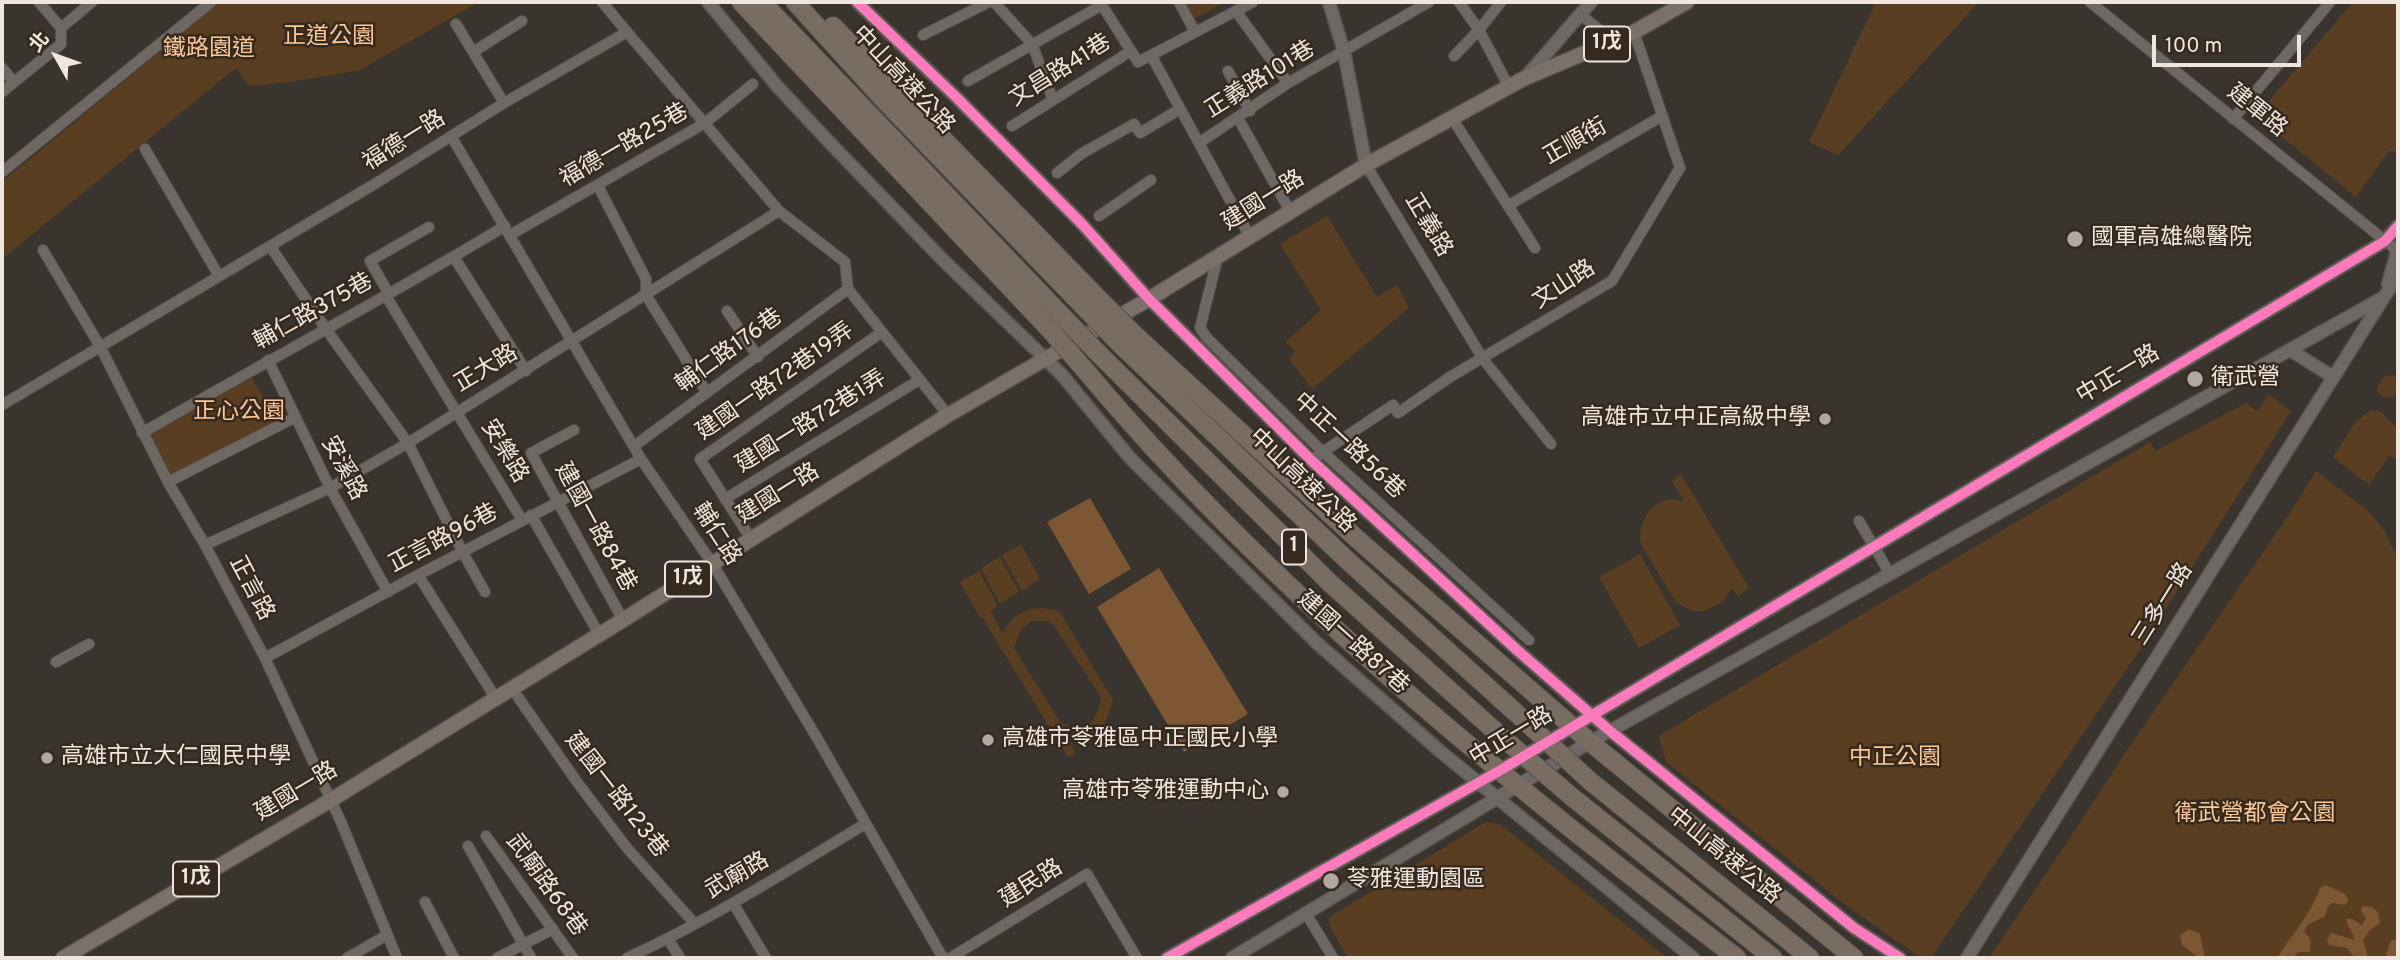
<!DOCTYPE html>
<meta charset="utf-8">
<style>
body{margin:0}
#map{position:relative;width:2400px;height:960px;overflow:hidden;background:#3a342e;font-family:Overpass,"Noto Sans TC",sans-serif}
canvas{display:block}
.frame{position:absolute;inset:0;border:4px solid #efe6df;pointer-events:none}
.north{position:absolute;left:21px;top:21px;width:70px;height:70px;-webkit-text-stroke:5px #36291e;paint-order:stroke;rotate:310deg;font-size:19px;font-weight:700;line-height:28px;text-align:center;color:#efe6df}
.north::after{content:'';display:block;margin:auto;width:24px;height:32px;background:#efe6df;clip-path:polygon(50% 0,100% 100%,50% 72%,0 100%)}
.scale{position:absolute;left:2152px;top:35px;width:149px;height:32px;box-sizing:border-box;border:4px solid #efe6df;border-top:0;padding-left:9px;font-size:21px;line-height:24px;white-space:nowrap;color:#efe6df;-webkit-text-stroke:5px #36291e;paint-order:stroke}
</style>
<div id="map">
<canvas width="2400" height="960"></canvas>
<div class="frame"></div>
<div class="north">北</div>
<div class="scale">100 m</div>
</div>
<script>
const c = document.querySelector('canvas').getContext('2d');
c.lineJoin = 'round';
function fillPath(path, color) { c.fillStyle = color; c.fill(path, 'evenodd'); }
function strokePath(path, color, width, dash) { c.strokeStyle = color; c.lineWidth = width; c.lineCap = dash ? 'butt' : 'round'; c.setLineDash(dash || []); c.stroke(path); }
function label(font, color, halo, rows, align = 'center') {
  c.font = font + ' Overpass,"Noto Sans TC",sans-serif'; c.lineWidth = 5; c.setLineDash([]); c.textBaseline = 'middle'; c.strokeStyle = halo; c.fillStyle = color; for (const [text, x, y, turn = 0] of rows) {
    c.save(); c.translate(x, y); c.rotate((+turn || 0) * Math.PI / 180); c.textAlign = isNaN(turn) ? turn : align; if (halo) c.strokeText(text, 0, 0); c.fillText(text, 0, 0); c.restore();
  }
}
const green = new Path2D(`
 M220,2H479L360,70L297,81L249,86L236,68L2,259V182Z
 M1185,2H1225L1194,19Z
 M1876,2H1937L1941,5L1945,2H1979L1838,155L1809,142Z
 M2353,2H2398V152L2389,151L2356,197L2256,116Z
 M1327,216L1377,297L1397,285L1409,308L1312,389L1289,359L1295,352L1286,342L1321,310L1280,244Z
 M2393,375L2398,379V391L2393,397L2384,398L2377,392L2378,385L2385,376Z
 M252,378L276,421L170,476L150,435Z
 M2269,395L2291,411L2141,648L1931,958H1921L1847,906L1666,762L1659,736L2150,442L2155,451L2246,403L2257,411Z
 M2371,410L2380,411L2396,427L2398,459L2389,456L2369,485L2333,457L2356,421Z
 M2316,471L2367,510L2385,531L2398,560V958H1989L2066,844L2121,759L2290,513Z
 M1681,474L1749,588L1738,596L1732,588L1722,602L1705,611H1692L1676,602L1641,544C1637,526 1648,504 1667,500C1672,499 1678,500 1684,501L1672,481Z
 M1021,544L1040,579L1022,591L1002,555Z
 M1640,554L1680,625L1639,648L1599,577Z
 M1000,557L1019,592L1000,604L981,568Z
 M979,571L998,606L991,611L1003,634C1013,610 1036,603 1060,612L1113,700C1106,726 1099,741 1068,739L1076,753L1068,758L982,617L980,618L960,582ZM1031,621H1048L1055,627L1101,697L1099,708L1092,722C1080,727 1072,728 1060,722L1014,648L1020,630Z
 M1486,822L1500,824L1667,958H1348L1328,923L1331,916Z`);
const water = new Path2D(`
 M1090,498L1131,569L1089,594L1047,522Z
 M1159,568L1248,714L1184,752L1097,607Z
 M2326,885L2345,894L2349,901L2345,905L2332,903L2328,906L2325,916L2308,925L2304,930L2311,941L2310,952H2298L2292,958H2277C2292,934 2311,914 2320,888Z
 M2362,906L2372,907L2378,912L2380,923L2369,931L2363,940L2368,958H2355L2347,948L2329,945L2327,939L2332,933L2354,940C2354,932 2347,927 2346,919H2352L2362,925L2366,918L2361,911Z
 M2189,929L2200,934L2205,958H2199L2182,945L2180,935Z
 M2398,939V958H2389L2386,955L2391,940Z`);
const street = new Path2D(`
 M39,2L61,28
 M602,2L627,32
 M994,2L1032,44L1053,100
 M1100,2L1138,62L1253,2
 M1179,2L1195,32
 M1459,2L1479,30L1509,87
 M2090,2L2398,251
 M1236,11L1288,83
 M1580,14L1613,41
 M456,24L504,103
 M61,28L92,2
 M923,35L989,2
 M473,52L522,21
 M1151,55L1250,237
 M1454,56L1479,30L1501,2
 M2,68L14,82
 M1228,71L1250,111
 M968,81L1102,5
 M2,92L61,44V28
 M1238,118L1291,213
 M1452,118L1535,248
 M2233,119L2330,2
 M1012,126L1131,51
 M451,136L641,459L712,563L817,738L943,958
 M1199,143L1288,83L1429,2
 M145,149L219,276
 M1366,165L1483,359L1551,444
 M2,172L211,2
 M1057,173L1081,154L1134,124L1140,133L1180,109
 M598,186L646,279V295L707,393
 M1509,205L1662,116
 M1099,216L1151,180
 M510,235L705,123L753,84
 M270,246L326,329L408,443L462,551L485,592
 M43,250L101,348L168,482L205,545L265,658L341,822L397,958
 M1218,256L1200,328L1207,338L1323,452L1529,640
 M454,257L526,371
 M389,294L370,261L429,227
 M386,296L522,520
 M727,311L758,357
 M268,360L330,488L388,592
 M2,405L373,185L504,103L627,32L779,211L845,262L848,289L948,415
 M574,430L531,453L623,620
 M142,433C263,363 386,298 505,226
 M634,446L848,289
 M1311,460L1393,405L1398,413L1450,377L1612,281L1680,168L1634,32
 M168,482L294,418
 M725,499L919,380
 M531,515L599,634
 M1859,521L1890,574
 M751,539L700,459L882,332
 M205,545L330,488L408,443L779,211
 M418,575L495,697
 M265,658L418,575L641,459
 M56,662L89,644
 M511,687L577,782L627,848L695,924
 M486,836L573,958
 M468,846L531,958
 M425,902L454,958
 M733,903L766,958
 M1307,915L1333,958
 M668,939L680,958
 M347,958L387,935
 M497,958L553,929
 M627,958C710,920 787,871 865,824
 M950,958L1087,874L1137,958`);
const secondary = new Path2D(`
 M708,2L777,86L830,143L943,260L1062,375L1130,458L1318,644L1441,752L1693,958
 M857,2L957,98L1082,224L1149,299L1311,460L1517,650L1610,731L1854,928L1900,958
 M1329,2L1344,52L1366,165
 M1525,78L1591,2
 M2388,284L2398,248
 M2290,350L2333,377
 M1167,958L1499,771L2385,241L2398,226
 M1232,958L1590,742L2384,297
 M1967,958L2398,275`);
const primary = new Path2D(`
 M63,958L331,800L623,620L948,415L1149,299L1366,165L1523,79L1634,32L1687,2`);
const highway = new Path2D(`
 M741,2L1052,332
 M762,2L1066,320
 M795,2L884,100L1084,307
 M833,26L1097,297
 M1136,336L1356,538L1590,742L1854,958
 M1121,345L1347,560L1515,712
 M1100,355L1330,583L1496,732
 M1085,370C1273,595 1505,780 1737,958
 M1590,781L1810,958
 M1572,797L1773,958`);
const highwayBridge = new Path2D(`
 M1097,297L1136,336
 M1084,307L1121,345
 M1066,320L1100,355
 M1052,332L1085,370
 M1515,712L1590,781
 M1496,732L1572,797`);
const cycleway = new Path2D(`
 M857,2L957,98L1082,224L1149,299L1311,460L1517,650L1610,731L1854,928L1900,958
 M1167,958L1499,771L2385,241L2398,226`);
const markers = [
 [2075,239,9,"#b0a8a1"],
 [2195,379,9,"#b0a8a1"],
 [1825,419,7,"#b0a8a1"],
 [988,740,7,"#b0a8a1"],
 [47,758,7,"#b0a8a1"],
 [1283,792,7,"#b0a8a1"],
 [1331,881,9,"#b0a8a1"]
];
const shields = [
 [1607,44,46],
 [1294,547,24],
 [688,579,46],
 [196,879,46]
];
const shieldNames = [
 ["1戊",1607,44],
 ["1",1294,547],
 ["1戊",688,579],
 ["1戊",196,879]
];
const parkNames = [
 ["正道公園",329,38],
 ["鐵路園道",209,50],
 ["正心公園",239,413],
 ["中正公園",1895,759],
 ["衛武營都會公園",2255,815]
];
const streetNames = [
 ["文昌路41巷",1061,72,-32],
 ["中山高速公路",902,81,47],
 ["正義路101巷",1261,81,-32],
 ["建軍路",2256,112,39],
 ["福德一路",405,142,-32],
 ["正順街",1576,143,-30],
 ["福德一路25巷",625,147,-30],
 ["建國一路",1264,202,-32],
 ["正義路",1427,226,59],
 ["文山路",1565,286,-33],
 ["輔仁路375巷",314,313,-29],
 ["輔仁路176巷",730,352,-36],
 ["正大路",487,370,-31],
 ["中正一路",2119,376,-31],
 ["建國一路72巷19弄",776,383,-35],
 ["建國一路72巷1弄",812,423,-32],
 ["中正一路56巷",1348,447,43],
 ["安樂路",503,452,59],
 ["安溪路",342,469,62],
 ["中山高速公路",1301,482,44],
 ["建國一路",779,495,-32],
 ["建國一路84巷",594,528,61],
 ["輔仁路",715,535,57],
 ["正言路96巷",444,540,-28],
 ["正言路",250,589,62],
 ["三多一路",2164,605,-58],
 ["建國一路87巷",1352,644,42],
 ["中正一路",1512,738,-31],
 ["建國一路",297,793,-31],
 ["建國一路123巷",615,796,52],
 ["中山高速公路",1723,857,39],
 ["武廟路",738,877,-30],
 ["建民路",1032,885,-32],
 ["武廟路68巷",545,886,54]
];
const poiNames = [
 ["國軍高雄總醫院",2091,239],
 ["衛武營",2211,379],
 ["高雄市立中正高級中學",1811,419,"right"],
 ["高雄市苓雅區中正國民小學",1002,740],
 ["高雄市立大仁國民中學",61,758],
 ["高雄市苓雅運動中心",1269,792,"right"],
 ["苓雅運動園區",1347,881]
];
fillPath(green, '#5a3e22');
fillPath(water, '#7d5733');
strokePath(street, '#57504b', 12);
strokePath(secondary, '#57504b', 15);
strokePath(primary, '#57504b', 17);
strokePath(highway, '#57504b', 20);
strokePath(street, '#6d6863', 10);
strokePath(secondary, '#6d6863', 12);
strokePath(primary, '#7b7168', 14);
strokePath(highway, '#796d62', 18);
strokePath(highwayBridge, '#57504b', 20, []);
strokePath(highwayBridge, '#796d62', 18);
strokePath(cycleway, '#fd7abc', 10);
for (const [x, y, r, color] of markers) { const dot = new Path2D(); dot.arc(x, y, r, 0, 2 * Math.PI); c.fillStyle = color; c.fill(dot); strokePath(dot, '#36291e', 2.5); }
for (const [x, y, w] of shields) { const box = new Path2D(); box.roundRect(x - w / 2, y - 17.5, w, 35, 5); c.fillStyle = '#36291e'; c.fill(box); strokePath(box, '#efe6df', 2); }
label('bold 21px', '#efe6df', null, shieldNames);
label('23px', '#fbc798', '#36291e', parkNames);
label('23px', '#efe6df', '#36291e', streetNames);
label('23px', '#efe6df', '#36291e', poiNames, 'left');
</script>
